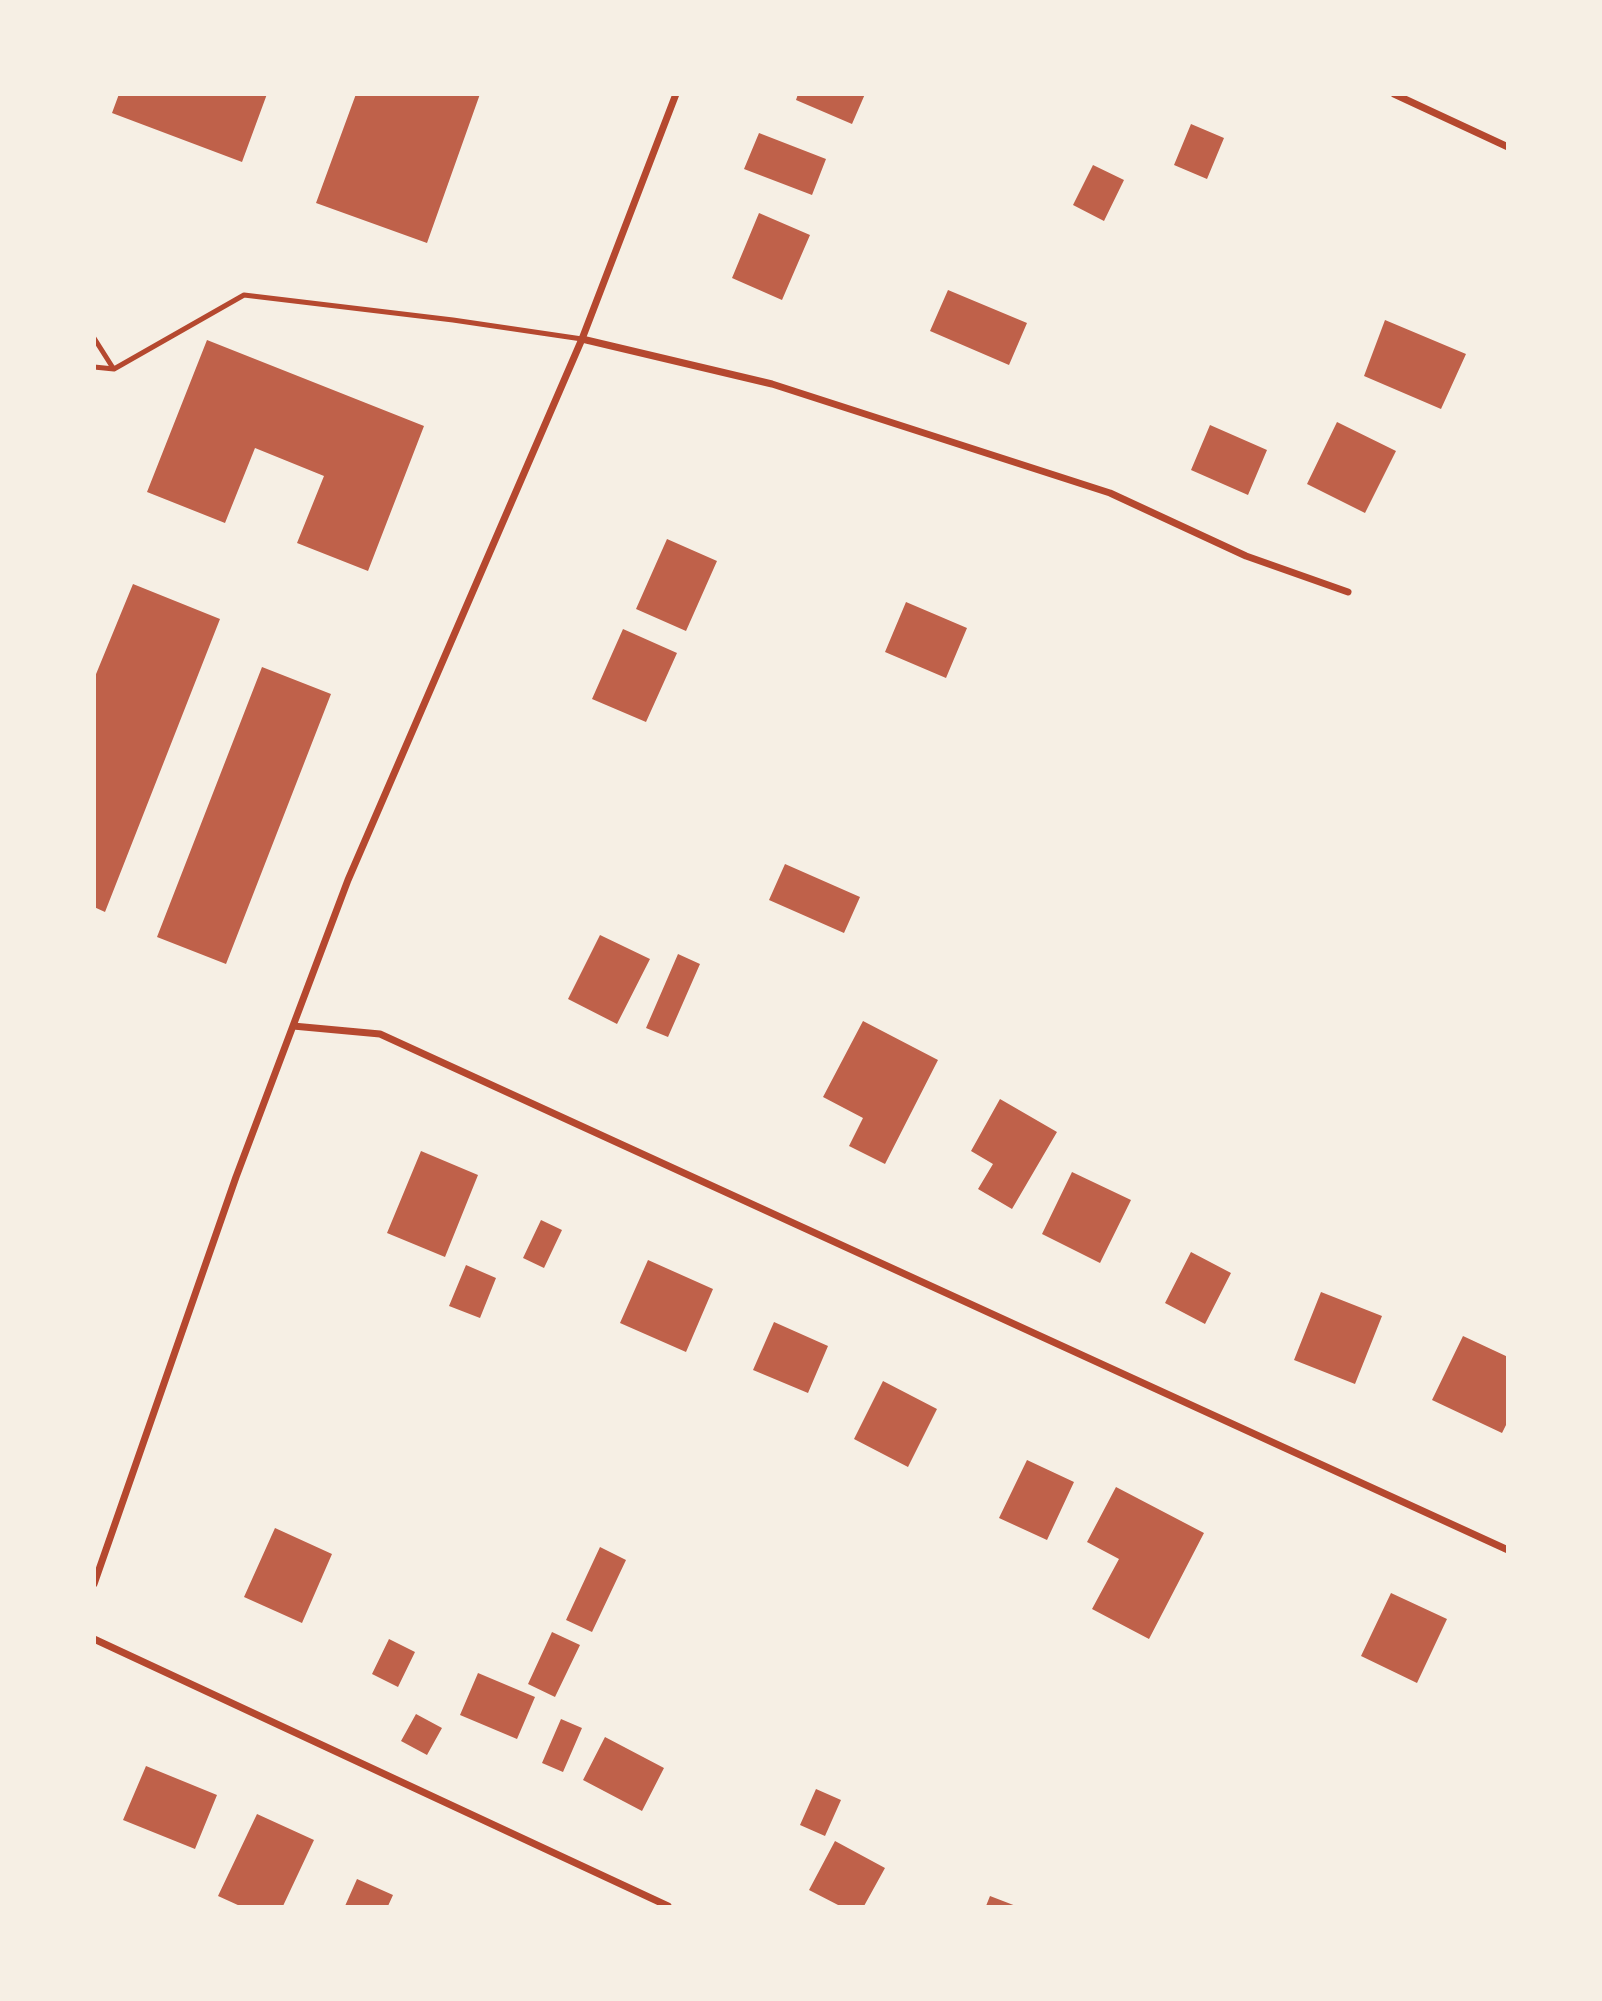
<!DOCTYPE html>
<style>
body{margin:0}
#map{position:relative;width:1602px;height:2001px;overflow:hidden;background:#f6efe4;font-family:Mulish,sans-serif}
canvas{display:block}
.frame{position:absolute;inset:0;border:96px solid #f6efe4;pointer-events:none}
</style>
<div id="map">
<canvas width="1602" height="2001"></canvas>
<div class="frame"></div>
</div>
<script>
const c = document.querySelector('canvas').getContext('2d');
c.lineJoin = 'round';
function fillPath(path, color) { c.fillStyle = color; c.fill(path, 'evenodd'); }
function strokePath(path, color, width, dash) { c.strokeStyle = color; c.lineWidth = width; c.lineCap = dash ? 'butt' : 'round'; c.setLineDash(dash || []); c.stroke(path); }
const building = new Path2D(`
 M119,94H267L242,162L112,113Z
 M356,94H480L427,243L316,203Z
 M798,94H865L852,124L796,100Z
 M1191,124L1224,138L1207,179L1174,165Z
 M759,133L826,159L812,195L744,169Z
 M1093,165L1124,180L1104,221L1073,205Z
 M759,213L810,235L782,300L732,278Z
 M948,290L1027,323L1009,365L930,331Z
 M1385,320L1466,354L1441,409L1364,376Z
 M207,340L424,426L368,571L297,543L324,476L255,448L225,523L147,492Z
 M1337,422L1396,451L1365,513L1307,484Z
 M1210,425L1267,450L1248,495L1191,470Z
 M667,539L717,561L686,631L636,609Z
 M133,584L220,619L105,912L94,907V679Z
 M906,602L967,628L946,678L885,652Z
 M623,629L677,653L646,722L592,699Z
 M262,667L331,694L226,964L157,937Z
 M785,864L860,897L844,933L769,900Z
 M600,935L650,959L617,1024L568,999Z
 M678,954L700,964L668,1037L646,1028Z
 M863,1021L938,1060L885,1164L849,1146L863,1118L823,1097Z
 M1000,1099L1057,1132L1012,1209L978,1189L993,1164L971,1151Z
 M421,1151L478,1175L445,1257L387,1233Z
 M1072,1172L1131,1200L1100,1263L1042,1234Z
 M541,1220L562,1230L544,1268L523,1258Z
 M1191,1252L1231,1273L1205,1324L1165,1303Z
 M648,1260L713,1289L686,1352L620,1323Z
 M466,1265L496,1278L480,1318L449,1306Z
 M1321,1292L1382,1316L1355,1384L1294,1360Z
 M774,1322L828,1346L808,1393L753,1370Z
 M1463,1336L1508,1357V1421L1502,1433L1432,1400Z
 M883,1381L937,1409L908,1467L854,1439Z
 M1027,1460L1074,1482L1047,1540L999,1518Z
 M1116,1487L1204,1533L1149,1639L1092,1609L1119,1559L1087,1542Z
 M275,1528L332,1554L302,1623L244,1597Z
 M600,1547L626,1560L592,1632L566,1620Z
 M1391,1593L1447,1619L1417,1683L1361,1656Z
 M552,1632L580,1645L555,1697L528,1684Z
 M389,1639L415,1652L398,1687L372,1674Z
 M478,1673L535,1697L517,1739L460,1715Z
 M416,1714L442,1728L427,1755L401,1741Z
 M561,1719L582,1728L563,1772L542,1763Z
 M605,1737L664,1768L642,1811L583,1780Z
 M146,1766L217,1795L195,1849L123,1820Z
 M816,1789L841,1800L825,1836L800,1825Z
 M257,1814L314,1840L283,1906H240L218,1896Z
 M835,1841L885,1868L864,1906H840L809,1890Z
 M357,1879L393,1895L388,1906H345Z
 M990,1896L1016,1906H986Z`);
const service = new Path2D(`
 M94,338L113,368
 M94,367L114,369L244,295L453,320L582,339`);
const minor = new Path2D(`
 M1394,94L1508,147
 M582,339L772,384L1110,493L1246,556L1348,592
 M293,1026L380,1034L1508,1550
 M94,1584L236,1177L348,880L582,339L676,94
 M94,1639L668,1906`);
fillPath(building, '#bf614a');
strokePath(service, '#b5482f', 5);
strokePath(minor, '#b5482f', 7);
</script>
